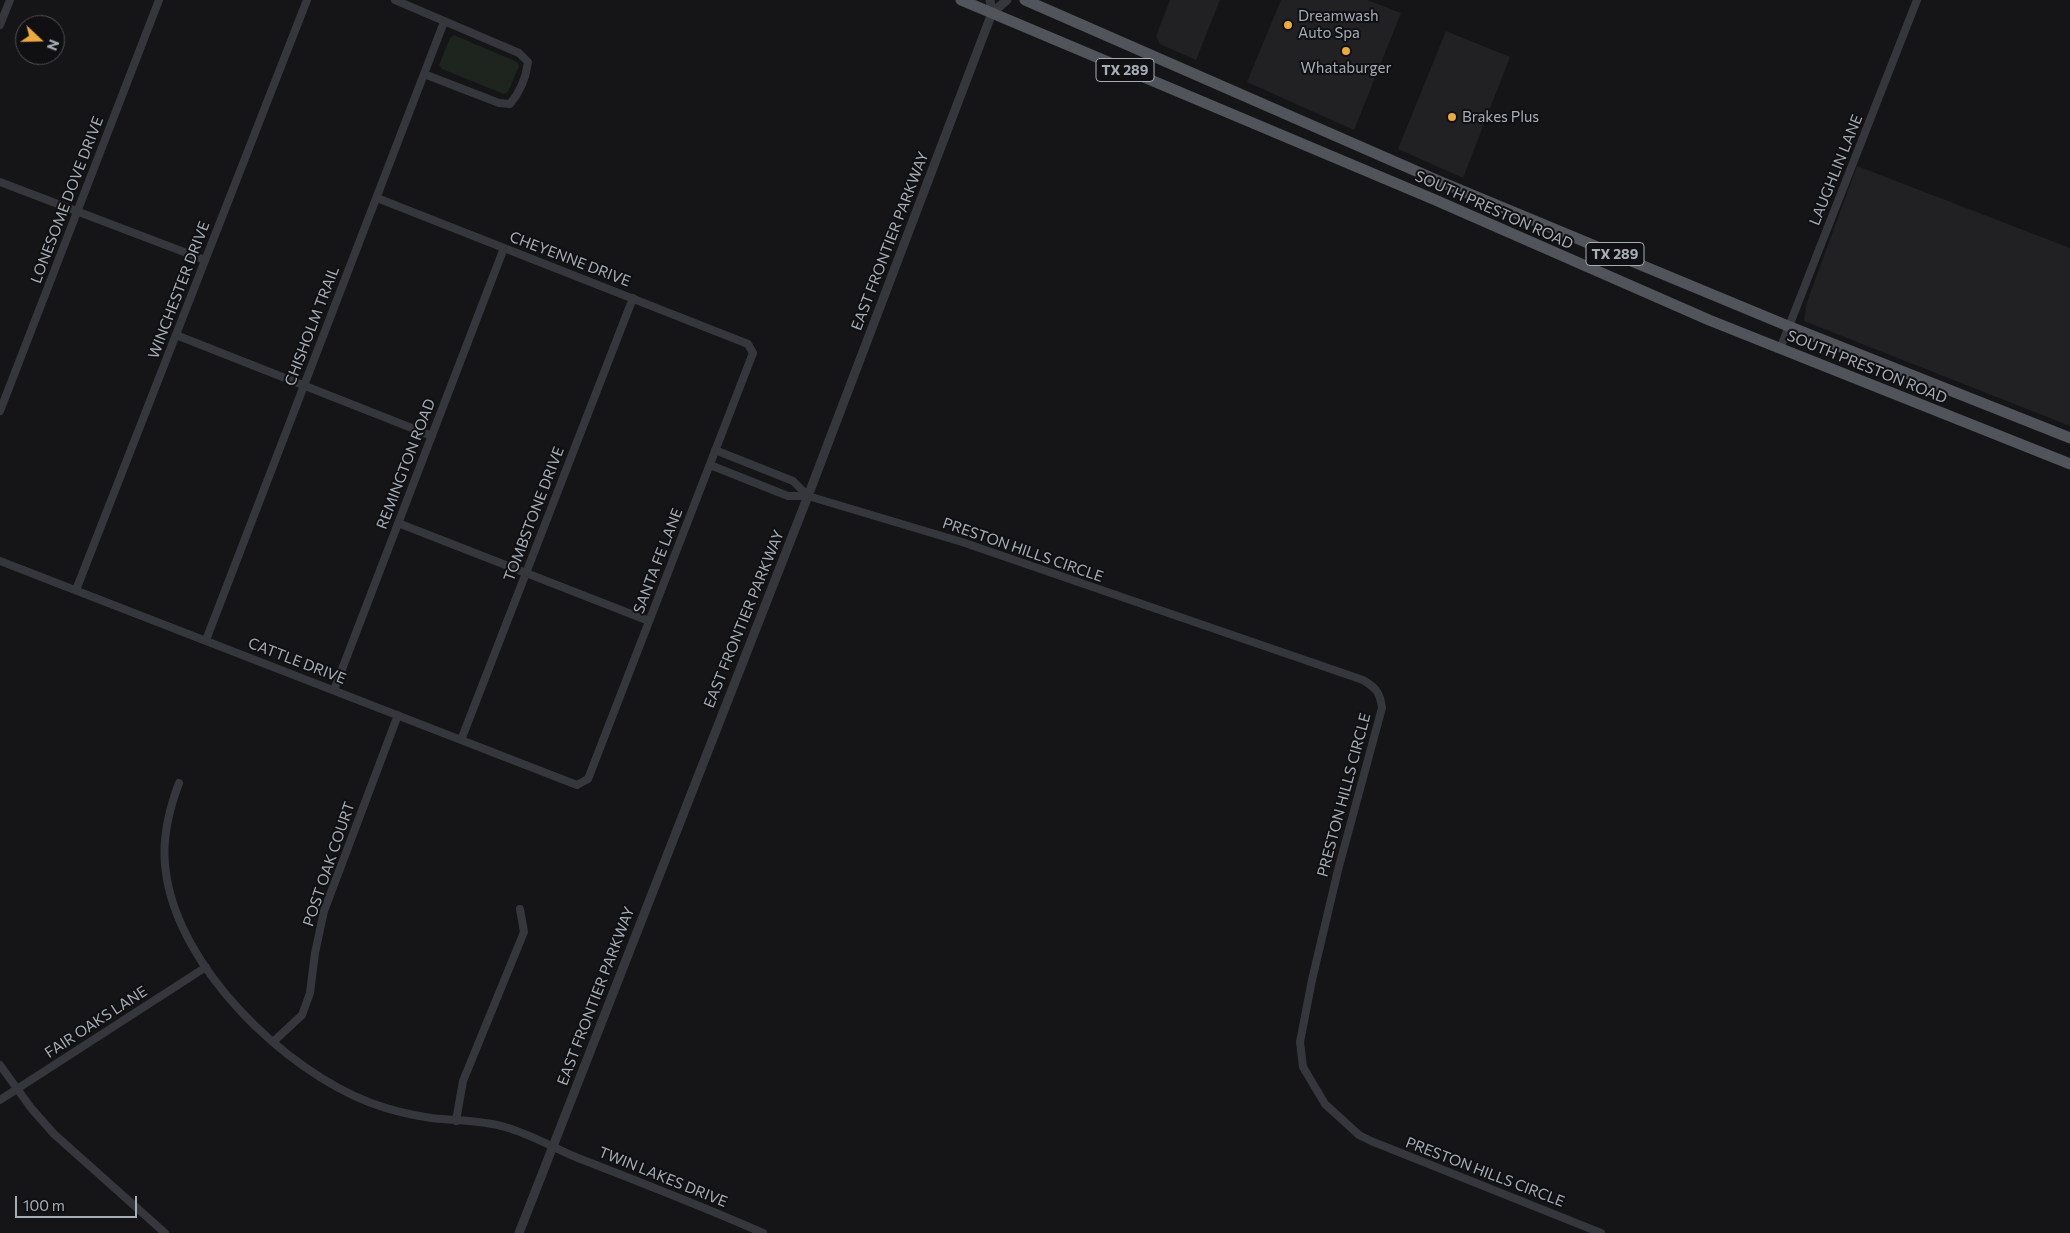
<!DOCTYPE html>
<style>
body{margin:0}
#map{position:relative;width:2070px;height:1233px;overflow:hidden;background:#151517;font-family:Commissioner,sans-serif}
canvas{display:block}
.north{position:absolute;left:15px;top:15px;width:50px;height:50px;box-sizing:border-box;background:#101012;border:1px solid #4c4f54;border-radius:50%;rotate:111deg;font-size:14px;font-weight:700;line-height:20px;text-align:center;color:#a7adb7}
.north::after{content:'';display:block;margin:auto;width:18px;height:22px;background:#ebaa39;clip-path:polygon(50% 0,100% 100%,50% 72%,0 100%)}
.scale{position:absolute;left:15px;top:1196px;width:122px;height:22px;box-sizing:border-box;border:2px solid #a7adb7;border-top:0;padding-left:6px;font-size:15px;line-height:18px;white-space:nowrap;color:#a7adb7;-webkit-text-stroke:4px #101012;paint-order:stroke}
</style>
<div id="map">
<canvas width="2070" height="1233"></canvas>
<div class="north">N</div>
<div class="scale">100 m</div>
</div>
<script>
const c = document.querySelector('canvas').getContext('2d');
c.lineJoin = 'round';
function fillPath(path, color) { c.fillStyle = color; c.fill(path, 'evenodd'); }
function strokePath(path, color, width, dash) { c.strokeStyle = color; c.lineWidth = width; c.lineCap = dash ? 'butt' : 'round'; c.setLineDash(dash || []); c.stroke(path); }
function label(font, color, halo, rows, align = 'center') {
  c.font = font + ' Commissioner,sans-serif'; c.lineWidth = 4; c.setLineDash([]); c.textBaseline = 'middle'; c.strokeStyle = halo; c.fillStyle = color; for (const [text, x, y, turn = 0] of rows) {
    c.save(); c.translate(x, y); c.rotate((+turn || 0) * Math.PI / 180); c.textAlign = isNaN(turn) ? turn : align; if (halo) c.strokeText(text, 0, 0); c.fillText(text, 0, 0); c.restore();
  }
}
const built = new Path2D(`
 M1170,0H1220L1196,60L1160,44L1156,36Z
 M1281,0H1367L1401,13L1354,130L1247,82Z
 M1446,31L1510,57L1463,178L1398,149Z
 M1857,166L2070,248V426L1804,321L1807,302Z`);
const green = new Path2D(`
 M454,35L517,62L519,66L508,92L504,94L442,69L439,65L450,38Z`);
const minor = new Path2D(`
 M395,0L519,53L528,62C526,78 520,92 510,104L499,103L424,74
 M0,25L10,0
 M0,182L205,260
 M176,335L432,436
 M1780,349L1917,0
 M0,411L159,0
 M715,450L793,481L808,496
 M710,465L788,496H808L962,542L1363,680C1376,688 1380,692 1382,708L1338,870L1312,980L1300,1042L1303,1067L1325,1104L1359,1135L1371,1141L1601,1233
 M398,523L649,621
 M0,561L577,785L588,779L753,353L748,344L377,198
 M76,590L307,0
 M206,640L444,22
 M334,690L504,248
 M461,740L633,298
 M179,783C168,812 161,842 166,873C179,968 284,1070 371,1103C390,1110 411,1115 431,1118C456,1121 481,1120 505,1127C530,1134 554,1148 578,1158C640,1182 702,1206 763,1233
 M273,1042L302,1015L310,993L315,953L324,911L398,715
 M0,1065L31,1108L54,1134L165,1233
 M0,1100L206,967
 M456,1121L463,1081L524,932L520,909`);
const tertiary = new Path2D(`
 M990,0L992,13
 M519,1233L808,496L992,13L1007,0`);
const primary = new Path2D(`
 M961,0L1433,199L1709,320L2070,464
 M1025,0L1441,182L1788,326L2070,438`);
const markers = [
 [1288,25,5,"#ebaa39"],
 [1346,51,5,"#ebaa39"],
 [1452,117,5,"#ebaa39"]
];
const shields = [
 [1125,70,58],
 [1615,254,58]
];
const shieldNames = [
 ["TX 289",1125,70],
 ["TX 289",1615,254]
];
const poiNames = [
 ["Dreamwash",1298,16],
 ["Auto Spa",1298,33],
 ["Whataburger",1346,68,"center"],
 ["Brakes Plus",1462,117]
];
const streetNames = [
 ["LAUGHLIN LANE",1836,170,-68],
 ["LONESOME DOVE DRIVE",67,200,-69],
 ["SOUTH PRESTON ROAD",1494,210,24],
 ["EAST FRONTIER PARKWAY",890,241,-69],
 ["CHEYENNE DRIVE",570,259,21],
 ["WINCHESTER DRIVE",179,290,-69],
 ["CHISHOLM TRAIL",312,326,-69],
 ["SOUTH PRESTON ROAD",1867,367,22],
 ["REMINGTON ROAD",406,464,-69],
 ["TOMBSTONE DRIVE",534,514,-69],
 ["PRESTON HILLS CIRCLE",1023,550,19],
 ["SANTA FE LANE",658,561,-69],
 ["EAST FRONTIER PARKWAY",744,619,-68],
 ["CATTLE DRIVE",297,661,21],
 ["PRESTON HILLS CIRCLE",1344,795,-75],
 ["POST OAK COURT",329,864,-71],
 ["EAST FRONTIER PARKWAY",596,996,-69],
 ["FAIR OAKS LANE",96,1022,-33],
 ["PRESTON HILLS CIRCLE",1485,1172,21],
 ["TWIN LAKES DRIVE",663,1177,22]
];
fillPath(built, '#212124');
fillPath(green, '#1d251e');
strokePath(minor, '#36373c', 8);
strokePath(tertiary, '#36373c', 9);
strokePath(primary, '#52545b', 11);
for (const [x, y, r, color] of markers) { const dot = new Path2D(); dot.arc(x, y, r, 0, 2 * Math.PI); c.fillStyle = color; c.fill(dot); strokePath(dot, '#101012', 2); }
for (const [x, y, w] of shields) { const box = new Path2D(); box.roundRect(x - w / 2, y - 11.5, w, 23, 4); c.fillStyle = '#101012'; c.fill(box); strokePath(box, '#a7adb7', 1); }
label('bold 14px', '#a7adb7', null, shieldNames);
label('15px', '#a7adb7', '#101012', poiNames, 'left');
label('15px', '#a7adb7', '#101012', streetNames);
</script>
